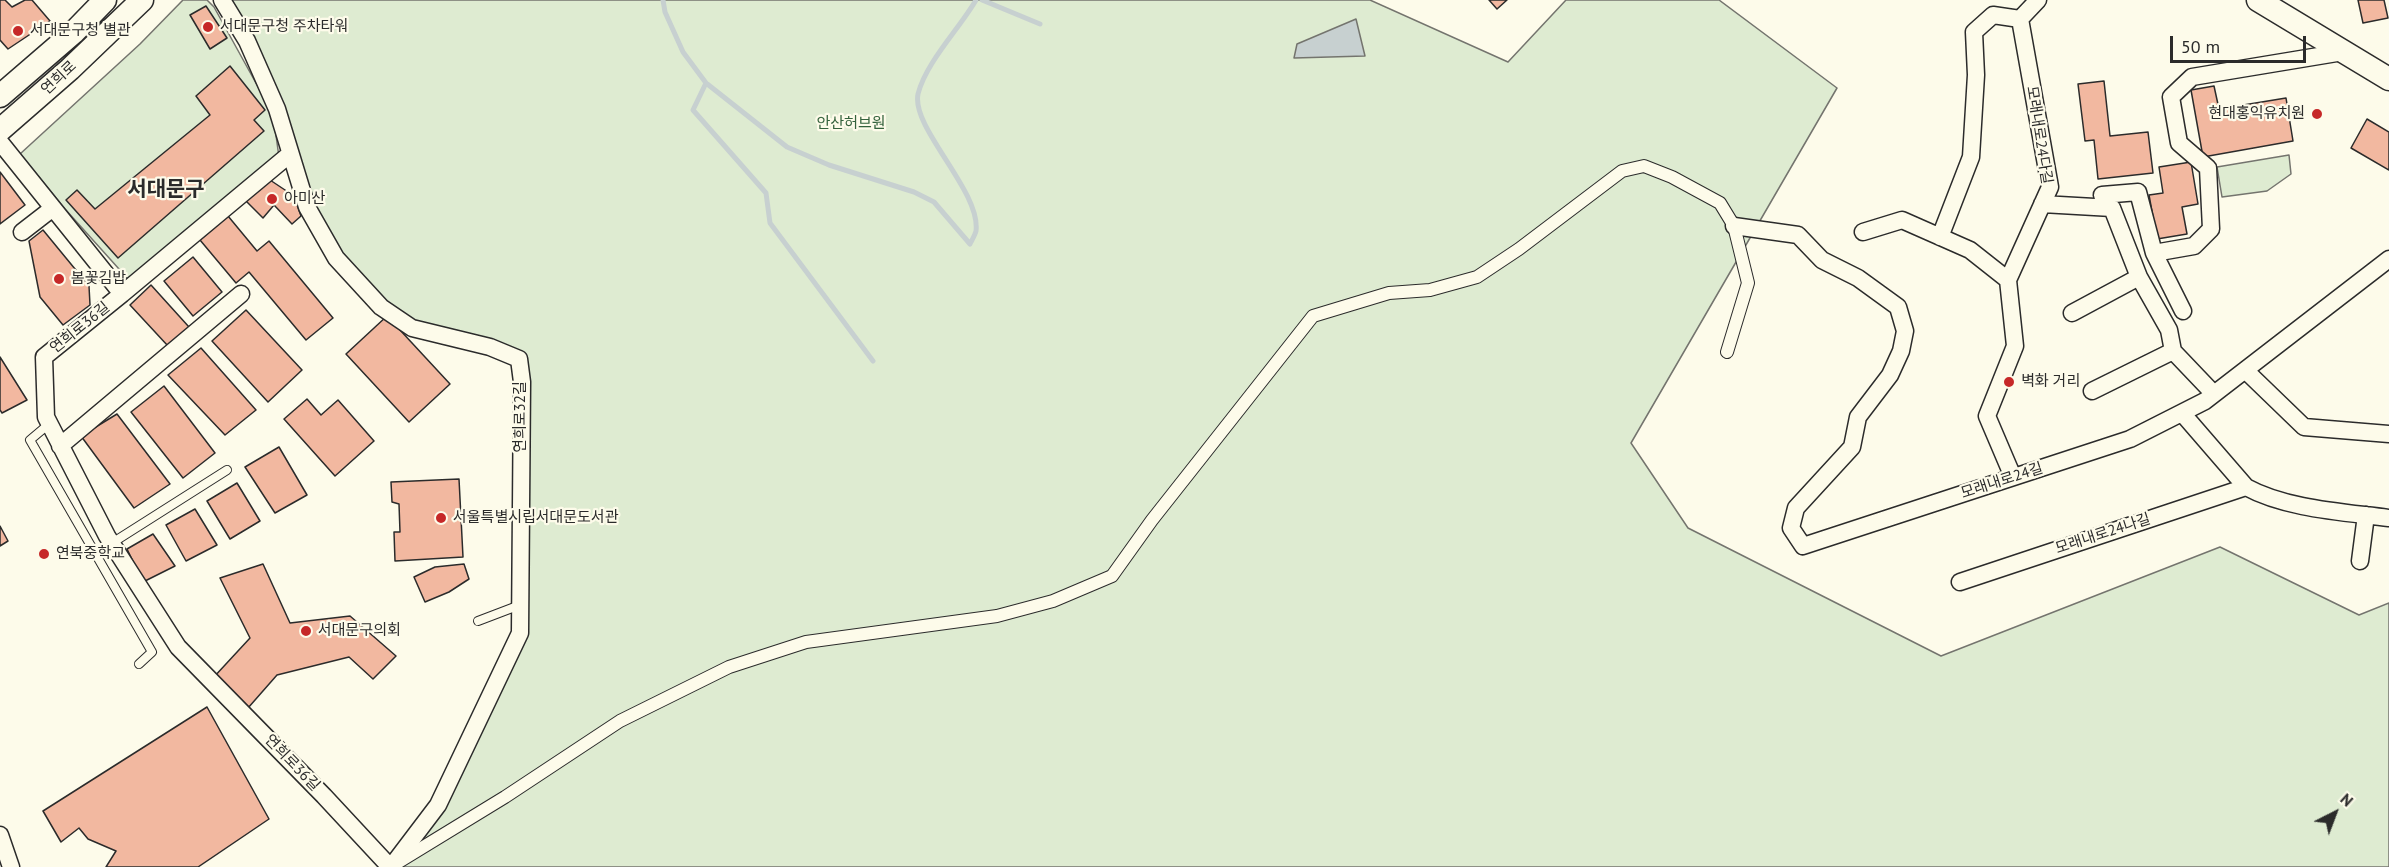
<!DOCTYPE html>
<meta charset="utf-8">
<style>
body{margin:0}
#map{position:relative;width:2389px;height:867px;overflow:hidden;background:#fdfbea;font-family:"PT Sans",sans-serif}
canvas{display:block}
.north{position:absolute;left:2305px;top:783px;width:60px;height:60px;-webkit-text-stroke:4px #fdfbea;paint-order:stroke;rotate:42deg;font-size:16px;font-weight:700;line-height:24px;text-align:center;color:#2b2b2b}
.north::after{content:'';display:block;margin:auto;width:21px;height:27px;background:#2b2b2b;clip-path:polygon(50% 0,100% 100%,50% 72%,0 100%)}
.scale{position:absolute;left:2170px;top:36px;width:136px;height:27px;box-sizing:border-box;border:3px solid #2b2b2b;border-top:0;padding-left:8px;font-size:18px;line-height:21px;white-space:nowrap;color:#2b2b2b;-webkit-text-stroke:4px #fdfbea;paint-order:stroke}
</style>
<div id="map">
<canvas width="2389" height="867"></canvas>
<div class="north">N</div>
<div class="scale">50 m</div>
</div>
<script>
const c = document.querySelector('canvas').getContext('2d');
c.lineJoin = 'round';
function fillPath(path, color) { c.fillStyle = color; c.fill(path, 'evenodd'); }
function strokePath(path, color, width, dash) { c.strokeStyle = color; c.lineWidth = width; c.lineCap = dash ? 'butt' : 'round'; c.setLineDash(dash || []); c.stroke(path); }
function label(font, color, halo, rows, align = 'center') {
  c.font = font + ' "PT Sans","Noto Sans KR",sans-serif'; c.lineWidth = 4.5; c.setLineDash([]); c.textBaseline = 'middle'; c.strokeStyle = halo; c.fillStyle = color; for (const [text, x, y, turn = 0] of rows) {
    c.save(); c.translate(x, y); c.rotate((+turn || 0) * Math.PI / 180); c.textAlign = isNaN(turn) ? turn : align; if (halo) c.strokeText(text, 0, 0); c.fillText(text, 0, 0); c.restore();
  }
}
const green = new Path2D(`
 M183,0H207L214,7L273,114L279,157L128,279L65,209L20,154L140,44Z
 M222,0H1370L1508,62L1566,0H1719L1837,88L1631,443L1688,528L1941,656L2220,547L2359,615L2389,603V867H391L438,805L520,633L519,359L412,328L336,258L277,112Z
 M2289,155L2291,174L2267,191L2222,197L2217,167Z`);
const water = new Path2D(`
 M1356,19L1365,56L1294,58L1297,44Z`);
const stream = new Path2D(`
 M663,0L665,12L683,52L706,83L787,147L829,165L914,192L934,202L970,244C972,240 975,235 976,231C981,191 911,128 918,94C926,62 960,28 976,0
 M982,0L1040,24
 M706,83L693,110L766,193L770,223L873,361`);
const building = new Path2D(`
 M0,0H5L12,7L25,0H32L50,21L8,49L0,40Z
 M1489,0H1507L1497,9Z
 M2358,0H2384L2388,18L2363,23Z
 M206,6L227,38L210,49L190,15Z
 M230,66L265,110L254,120L264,131L118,258L66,200L77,190L95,209L210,115L196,96Z
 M2104,81L2110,136L2148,132L2153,173L2098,179L2094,140L2085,141L2078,84Z
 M2214,86L2219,109L2286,98L2293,141L2203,157L2191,90Z
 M2367,119L2389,132V170L2351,148Z
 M2191,162L2198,204L2182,207L2187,234L2157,239L2149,195L2163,193L2159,167Z
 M0,172L25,205L0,224Z
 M267,178L294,196L301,216L292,224L274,205L263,218L243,198Z
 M228,216L257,251L269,241L333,318L306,340L249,272L236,283L200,240Z
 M43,230L89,286L90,305L63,325L40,297L29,241Z
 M193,257L222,292L193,316L164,281Z
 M151,285L189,327L168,346L130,305Z
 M246,310L302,370L268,402L212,341Z
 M387,316L450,384L409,422L346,354Z
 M201,348L256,410L225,435L168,375Z
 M0,357L27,400L2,413L0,410Z
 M164,386L215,453L183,478L131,412Z
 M307,399L321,415L338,400L374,441L335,476L284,419Z
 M117,414L170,484L134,508L81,436Z
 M279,447L307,495L275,513L245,467Z
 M459,479L463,557L395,561L394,532H400L399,504L392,502L391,482Z
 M237,483L260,521L230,539L207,501Z
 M195,509L217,545L186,561L166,525Z
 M0,526L8,541L0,546Z
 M153,534L175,566L143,582L127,549Z
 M263,564L290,623L350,616L396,656L373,679L349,657L277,675L248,708L213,678L250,638L220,578Z
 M464,564L469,579L449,592L425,602L414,577L435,567Z
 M207,707L269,819L198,867H106L116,851L88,839L79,828L61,842L43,811Z`);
const service = new Path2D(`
 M49,424L30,440L152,652L139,664
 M112,543L227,470
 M478,621L520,605`);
const pedestrian = new Path2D(`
 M397,863L505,797L620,721L729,667L806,642L997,616L1053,601L1112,576L1152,520L1313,316L1389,293L1430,290L1477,277L1519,249L1622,171L1644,166L1672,177L1720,203L1734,226L1748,283L1727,352`);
const minor = new Path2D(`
 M222,0L247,41L277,109L307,207L336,258L381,307L412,328L490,347L519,359L522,382L520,633L438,805L391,867
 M0,142L122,294L44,357L46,417L107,536L178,647L324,796L390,867
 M2102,195L2138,192L2154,253L2194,246L2211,229L2208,168L2179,143L2171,97L2192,77L2343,52
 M2042,204L2112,208L2139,277L2169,330L2173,351L2214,394
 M1734,226L1798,235L1822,260L1858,278L1898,307L1905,331L1901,351L1890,375L1858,417L1852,447L1796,508L1791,528L1803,546L2130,439L2205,401L2389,259
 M22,232L53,208
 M1863,232L1902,220L1970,250L2008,280L2015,346L1987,416L2013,477
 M1940,237L1971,157L1976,75L1974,32L1993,15L2020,19
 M2154,253L2183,311
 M2008,280L2050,187L2020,19L2038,0
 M122,294L290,154
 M2072,313L2139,277
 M2245,370L2304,427L2389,434
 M2092,391L2173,351
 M2182,413L2246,487C2286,509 2344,512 2389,518
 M60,446L241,294
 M2360,561L2366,515
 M1960,582L2246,487
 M0,835L11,867`);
const secondary = new Path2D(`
 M2258,0L2389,79
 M0,96L73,33L105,0
 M0,130L70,69L142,0`);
const markers = [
 [208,27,6,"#c62828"],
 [18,31,6,"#c62828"],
 [2317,114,6,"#c62828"],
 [272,199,6,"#c62828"],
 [59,279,6,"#c62828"],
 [2009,382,6,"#c62828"],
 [441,518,6,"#c62828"],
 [44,554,6,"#c62828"],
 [306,631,6,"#c62828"]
];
const poiNames = [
 ["서대문구청 주차타워",220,27],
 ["서대문구청 별관",30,31],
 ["현대홍익유치원",2305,114,"right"],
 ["아미산",284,199],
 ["봄꽃김밥",71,279],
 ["벽화 거리",2021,382],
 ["서울특별시립서대문도서관",453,518],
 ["연북중학교",56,554],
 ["서대문구의회",318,631]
];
const streetNames = [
 ["연희로",59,78,-43],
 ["모래내로24다길",2039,135,81],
 ["연희로36길",80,328,-39],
 ["연희로32길",521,417,-90],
 ["모래내로24길",2002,481,-18],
 ["모래내로24나길",2103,534,-18],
 ["연희로36길",292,763,46]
];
const parkNames = [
 ["안산허브원",851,124]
];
const districtNames = [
 ["서대문구",166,190]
];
fillPath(green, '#deebd1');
strokePath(green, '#74746e', 1.5);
fillPath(water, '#c7d0d0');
strokePath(water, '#74746e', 1.5);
strokePath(stream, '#c7d0d0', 5);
fillPath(building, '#f2b8a0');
strokePath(building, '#2b2b2b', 1.5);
strokePath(service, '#2b2b2b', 10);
strokePath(pedestrian, '#2b2b2b', 14);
strokePath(minor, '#2b2b2b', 19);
strokePath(secondary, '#2b2b2b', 25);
strokePath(service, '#fdfbea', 8);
strokePath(pedestrian, '#fdfbea', 12);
strokePath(minor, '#fdfbea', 16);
strokePath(secondary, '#fdfbea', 22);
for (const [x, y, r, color] of markers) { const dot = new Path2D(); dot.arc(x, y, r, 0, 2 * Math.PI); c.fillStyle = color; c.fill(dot); strokePath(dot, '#fdfbea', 2); }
label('15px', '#2b2b2b', '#fdfbea', poiNames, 'left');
label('15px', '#2b2b2b', '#fdfbea', streetNames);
label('15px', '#34623c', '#fdfbea', parkNames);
label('bold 21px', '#2b2b2b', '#fdfbea', districtNames);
</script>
